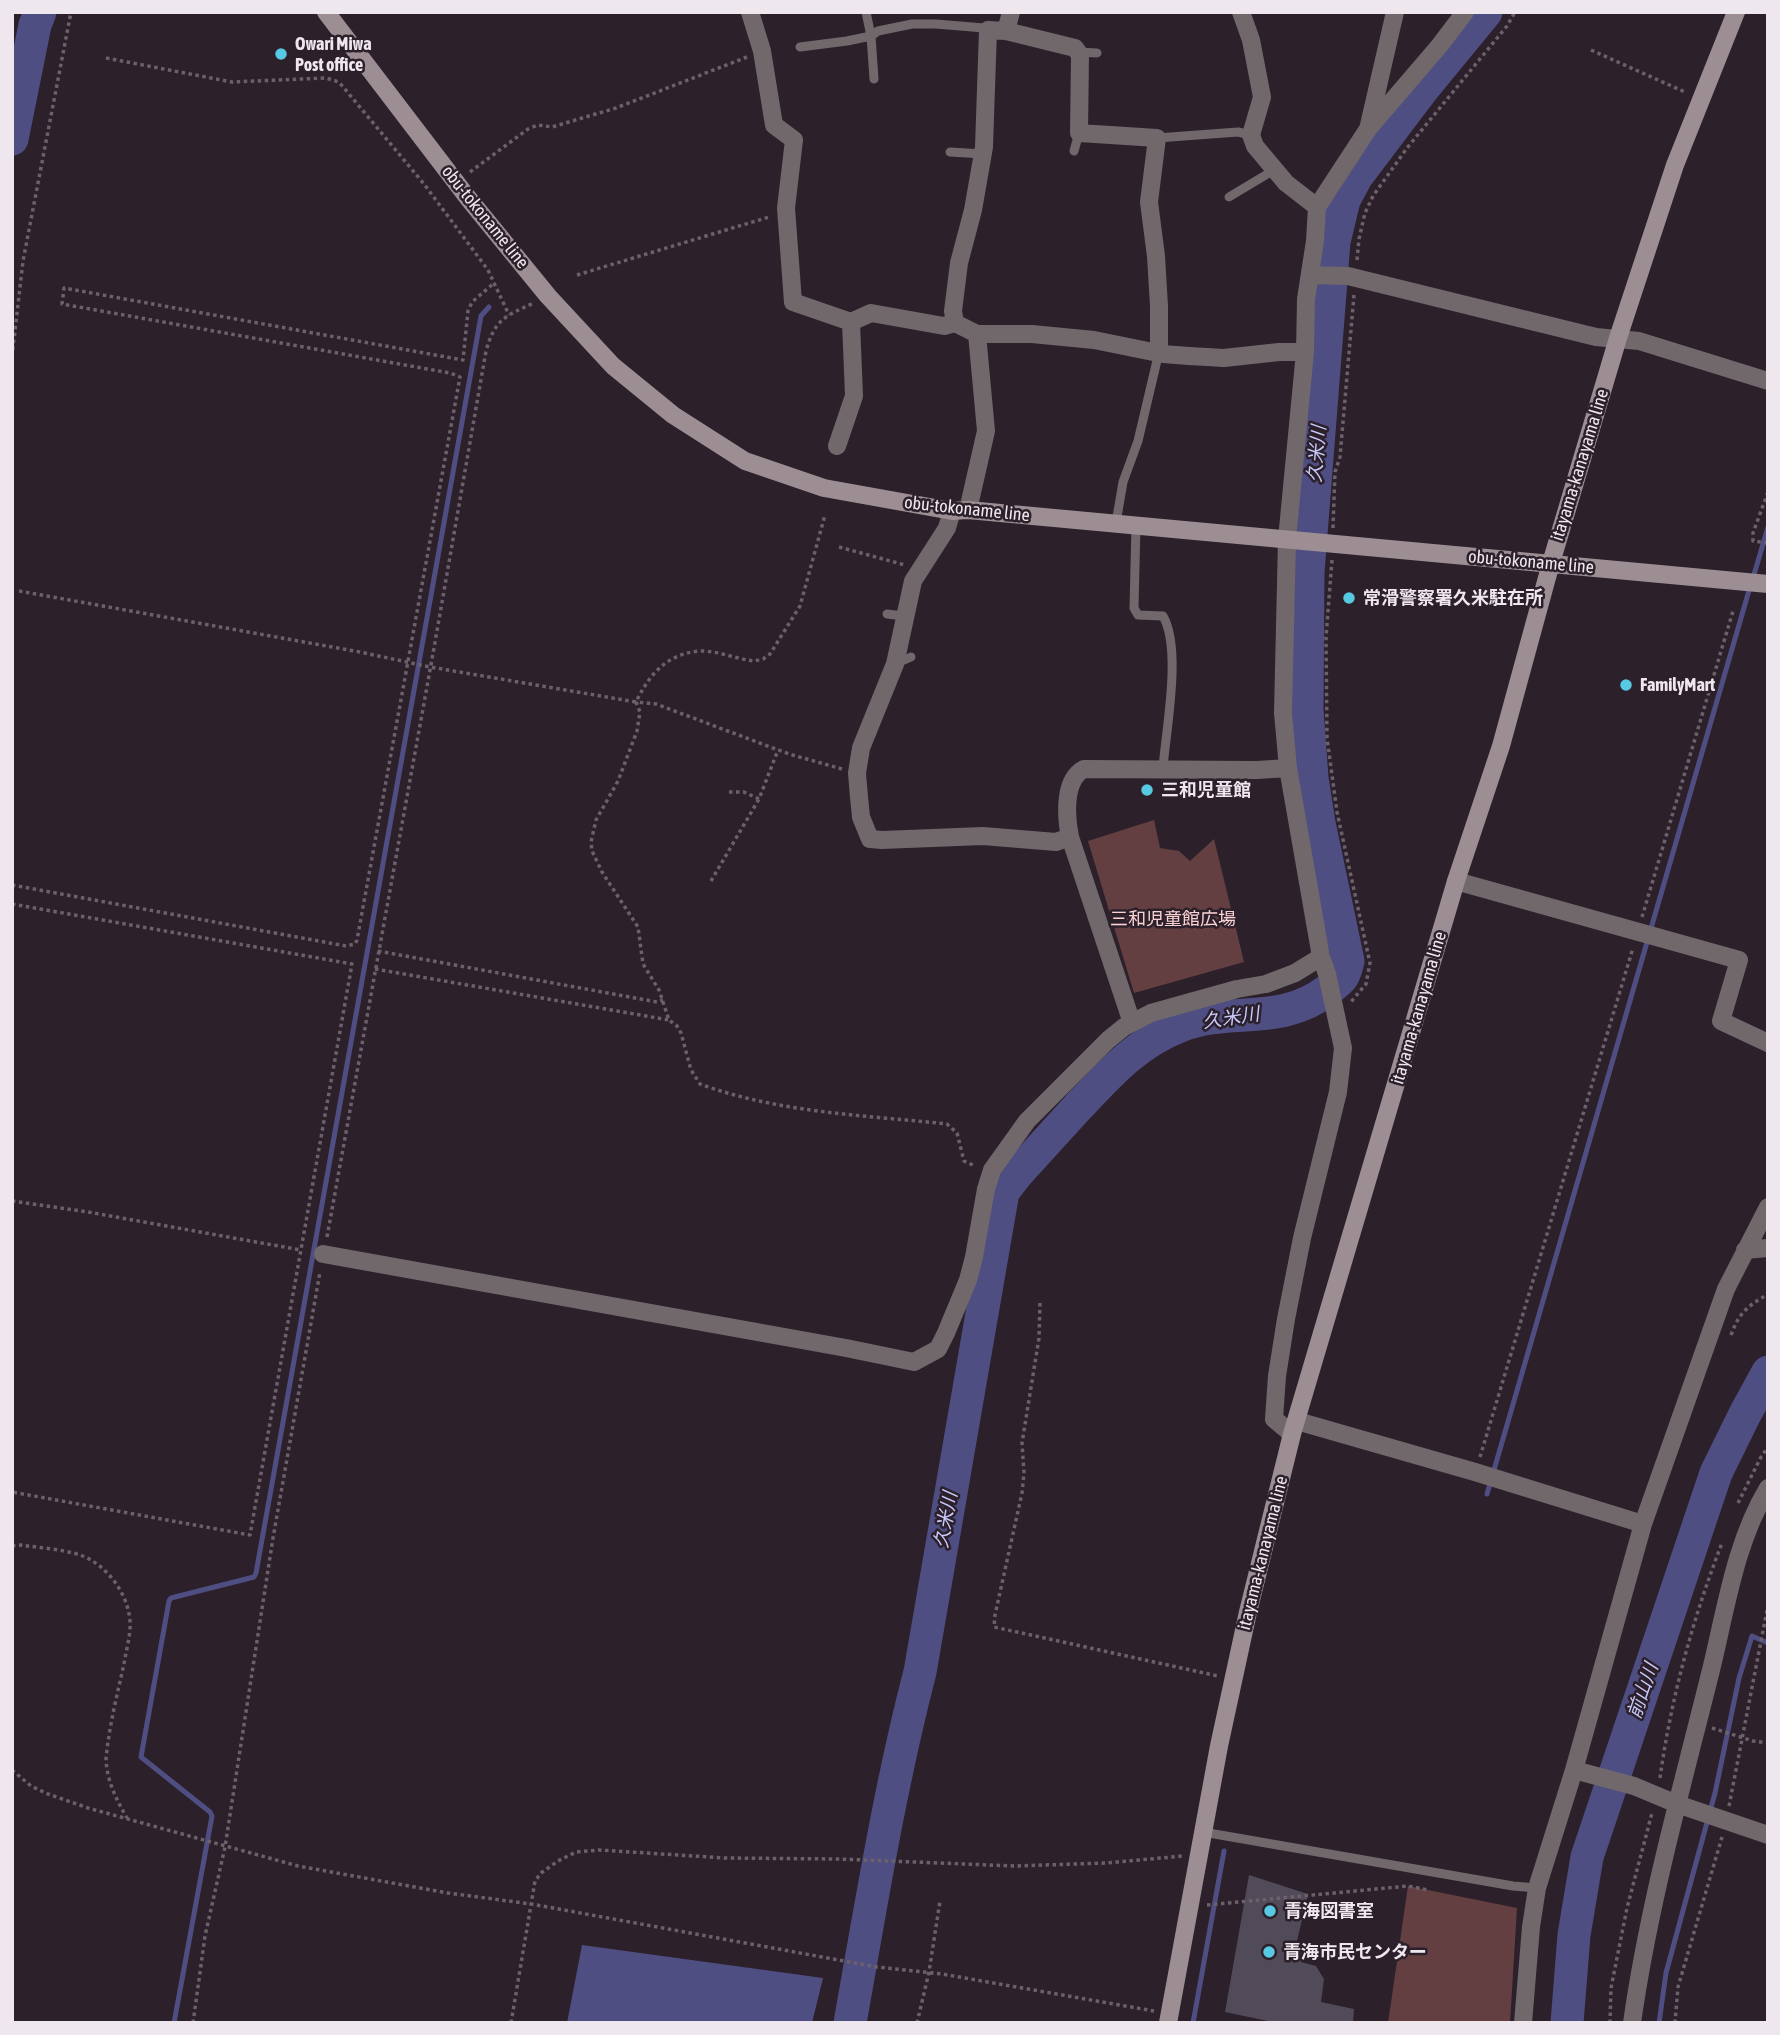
<!DOCTYPE html>
<meta charset="utf-8">
<style>
body{margin:0}
#map{position:relative;width:1780px;height:2035px;overflow:hidden;background:#2c202b;font-family:"Asap Condensed",sans-serif}
canvas{display:block}
.frame{position:absolute;inset:0;border:14px solid #efe7ee;pointer-events:none}
</style>
<div id="map">
<canvas width="1780" height="2035"></canvas>
<div class="frame"></div>
</div>
<script>
const c = document.querySelector('canvas').getContext('2d');
c.lineJoin = 'round';
function fillPath(path, color) { c.fillStyle = color; c.fill(path, 'evenodd'); }
function strokePath(path, color, width, dash) { c.strokeStyle = color; c.lineWidth = width; c.lineCap = dash ? 'butt' : 'round'; c.setLineDash(dash || []); c.stroke(path); }
function label(font, color, halo, rows, align = 'center') {
  c.font = font + ' "Asap Condensed","Noto Sans JP",sans-serif'; c.lineWidth = 5; c.setLineDash([]); c.textBaseline = 'middle'; c.strokeStyle = halo; c.fillStyle = color; for (const [text, x, y, turn = 0] of rows) {
    c.save(); c.translate(x, y); c.rotate((+turn || 0) * Math.PI / 180); c.textAlign = isNaN(turn) ? turn : align; if (halo) c.strokeText(text, 0, 0); c.fillText(text, 0, 0); c.restore();
  }
}
const green = new Path2D(`
 M1154,820L1160,848L1179,851L1190,861L1214,839L1244,962L1134,993L1088,841Z
 M1408,1886L1517,1908L1510,2023H1388Z`);
const water = new Path2D(`
 M582,1945L823,1978L812,2023H567Z`);
const stream = new Path2D(`
 M1753,578L1768,527
 M1487,1494L1750,587
 M174,2023L212,1816L210,1812L141,1757L169,1601L171,1598L254,1577L256,1573L481,316L489,307
 M1193,2023L1224,1851
 M1659,2023L1666,1973L1715,1793L1739,1678L1752,1636L1768,1643`);
const river = new Path2D(`
 M12,139L35,25L40,12
 M850,2023C871,1905 890,1787 920,1672L1003,1192L1016,1175C1037,1152 1057,1130 1077,1108C1109,1074 1136,1043 1180,1026C1231,1006 1280,1027 1328,990C1342,978 1344,979 1348,961L1319,823L1312,778L1307,710L1308,572L1334,242L1344,200L1357,176L1422,90L1486,12
 M1567,2023L1574,1935L1587,1857L1716,1473L1745,1414L1768,1372`);
const building = new Path2D(`
 M1249,1875L1308,1894L1297,1941L1302,1942L1301,1962L1316,1966L1324,1979L1321,2002L1354,2009L1353,2023H1277L1225,2012Z`);
const path = new Path2D(`
 M1591,50L1685,92
 M106,58L232,82L326,78L339,82L424,184L488,270L509,315
 M470,172L528,129L538,125L552,127L616,108L747,57
 M1357,260L1359,239L1365,213L1373,196L1407,148L1507,26L1515,12
 M577,275L769,217
 M12,357L23,261L71,12
 M1768,492L1753,533V541L1768,543
 M1333,528L1335,472L1340,457L1354,295
 M839,547L905,565
 M1332,560L1326,637L1327,738L1337,812L1370,963L1366,984L1350,1003
 M19,591L360,652L430,667L636,702C649,675 667,653 701,651C718,651 737,659 754,661L763,659L770,654L800,606L825,515
 M842,769L789,754L656,704L636,702L640,712L637,731L618,781L596,820L591,842L592,851L602,872L638,927L643,964L659,990L669,1020L677,1026L681,1033L691,1070L700,1084C779,1113 864,1115 947,1124L957,1133L964,1161L975,1166
 M729,792H744L759,799L778,750
 M711,881L759,799
 M12,885L346,946L355,944L357,940L460,377L450,373L62,304L64,288L463,360L468,311L472,302L494,283
 M12,904L352,964L250,1535L12,1492
 M1642,917L1733,611
 M378,951L657,1002L663,1000
 M375,969L669,1020
 M12,1201L88,1212L301,1250
 M327,1237L434,648L486,351C495,319 505,316 534,303
 M1040,1303L1039,1338L1022,1443L1024,1473L1022,1493L995,1615L994,1627L1218,1676
 M1731,1335C1740,1311 1747,1307 1768,1294
 M1480,1457L1633,948
 M1738,1503L1761,1457L1768,1447
 M12,1546L21,1545C40,1548 62,1549 80,1555C106,1564 128,1593 130,1621C131,1635 126,1650 124,1664C117,1695 109,1727 106,1759C107,1781 116,1799 127,1818
 M1712,1728L1753,1741L1768,1743
 M12,1770L31,1786L48,1794L88,1808L298,1866L448,1893L531,1904L877,1967L942,1974L1154,2011
 M1660,1778C1671,1698 1693,1618 1722,1543
 M1729,1806L1768,1605
 M1207,1905L1408,1886L1428,1890
 M193,2023L205,1936L225,1847L273,1538L320,1272
 M511,2023L535,1881L541,1873L558,1861L576,1852L599,1850L725,1858L839,1859L1014,1866L1106,1863L1183,1856
 M917,2023L929,1972L940,1901
 M1610,2023L1611,1988L1627,1908L1652,1813
 M1675,2023L1678,1987L1722,1837`);
const service = new Path2D(`
 M866,12L871,36L874,79
 M800,47L847,41L871,36L878,31L912,24H936L984,28L988,30
 M1078,52L1097,53
 M1157,138L1238,132L1251,135
 M1074,151L1079,133
 M950,152L983,154
 M1229,197L1274,170
 M1116,523L1123,482L1138,441L1159,352
 M1136,525L1134,608L1138,615L1163,616C1182,649 1166,729 1163,768
 M887,614L904,616
 M895,664L911,657
 M1203,1832L1513,1886L1537,1888`);
const minor = new Path2D(`
 M750,12L762,51L774,125L794,140L786,208L793,302L851,322L854,396L837,446
 M1011,12L1006,31L988,30L984,147L973,210L959,263L953,311L955,323L977,334H1032L1094,340L1163,354L1189,356L1224,358L1279,352H1305
 M1241,12L1251,40L1262,97L1251,135L1255,146L1286,183L1317,207
 M1006,31L1075,48L1080,55L1079,133L1157,138L1149,202L1156,256L1159,306V352
 M1369,125L1395,12
 M1310,275L1348,276L1596,337L1639,341L1768,381
 M851,322L871,313L944,326L955,323
 M968,510L986,431L977,334
 M952,511L947,528L913,581L895,664L861,748L857,773L859,797L861,817L870,839L882,840L983,836L1056,842L1070,837C1066,817 1063,780 1084,769L1257,770L1288,768
 M1070,837L1132,1023
 M1456,881L1739,960L1721,1021L1768,1043
 M1745,1250L1768,1248
 M323,1254L846,1348L914,1362L938,1349L946,1333L968,1280L974,1257L986,1189L992,1170L1027,1121L1108,1040L1124,1027L1151,1013L1237,989L1266,984L1295,973L1321,957
 M1297,1421L1475,1472L1643,1524
 M1292,1434L1274,1419L1277,1376L1286,1319L1302,1238L1338,1092L1343,1048L1327,974L1321,957L1288,768L1283,713L1287,539L1305,352L1306,299L1315,241L1317,207L1368,129L1440,45L1465,12
 M1574,1770L1634,1786L1677,1804
 M1523,2023L1531,1927L1537,1888L1574,1770L1643,1524L1726,1289L1768,1207`);
const tertiary = new Path2D(`
 M1677,1804L1768,1835
 M1632,2023C1649,1903 1682,1787 1711,1670C1726,1609 1735,1543 1768,1488`);
const secondary = new Path2D(`
 M326,12L468,198L548,296L613,366L673,415L745,461L824,488L952,511L968,510L1768,584
 M1168,2023L1219,1746L1248,1612L1292,1434L1456,881L1501,746L1551,563L1618,338L1675,165L1736,12`);
const markers = [
 [281,54,7,"#57c9e2"],
 [1349,598,7,"#57c9e2"],
 [1626,685,7,"#57c9e2"],
 [1147,790,7,"#57c9e2"],
 [1270,1911,7,"#57c9e2"],
 [1269,1952,7,"#57c9e2"]
];
const poiNames = [
 ["Owari Miwa",295,44],
 ["Post office",295,65],
 ["常滑警察署久米駐在所",1363,598],
 ["FamilyMart",1640,685],
 ["三和児童館",1161,790],
 ["青海図書室",1284,1911],
 ["青海市民センター",1283,1952]
];
const streetNames = [
 ["obu-tokoname line",485,217,51],
 ["itayama-kanayama line",1580,465,-73],
 ["obu-tokoname line",967,509,6],
 ["obu-tokoname line",1531,562,5],
 ["itayama-kanayama line",1419,1008,-74],
 ["itayama-kanayama line",1263,1553,-76]
];
const parkNames = [
 ["三和児童館広場",1173,919]
];
const waterNames = [
 ["久米川",1317,454,-85],
 ["久米川",1231,1018,-8],
 ["久米川",946,1520,-80],
 ["前山川",1643,1691,-71]
];
fillPath(green, '#643f42');
fillPath(water, '#4f4e83');
strokePath(stream, '#4f4e83', 5);
strokePath(river, '#4f4e83', 33);
fillPath(building, '#514a59');
strokePath(path, '#6c616b', 3.5, [3.5, 3.5]);
strokePath(service, '#70686b', 9);
strokePath(minor, '#70686b', 18);
strokePath(tertiary, '#70686b', 18);
strokePath(secondary, '#9c8e93', 18);
for (const [x, y, r, color] of markers) { const dot = new Path2D(); dot.arc(x, y, r, 0, 2 * Math.PI); c.fillStyle = color; c.fill(dot); strokePath(dot, '#2c202b', 2.5); }
label('bold 18px', '#efe7ee', '#2c202b', poiNames, 'left');
label('18px', '#efe7ee', '#2c202b', streetNames);
label('18px', '#fbd2d4', '#2c202b', parkNames);
label('italic 19px', '#c7c9fb', '#2c202b', waterNames);
</script>
